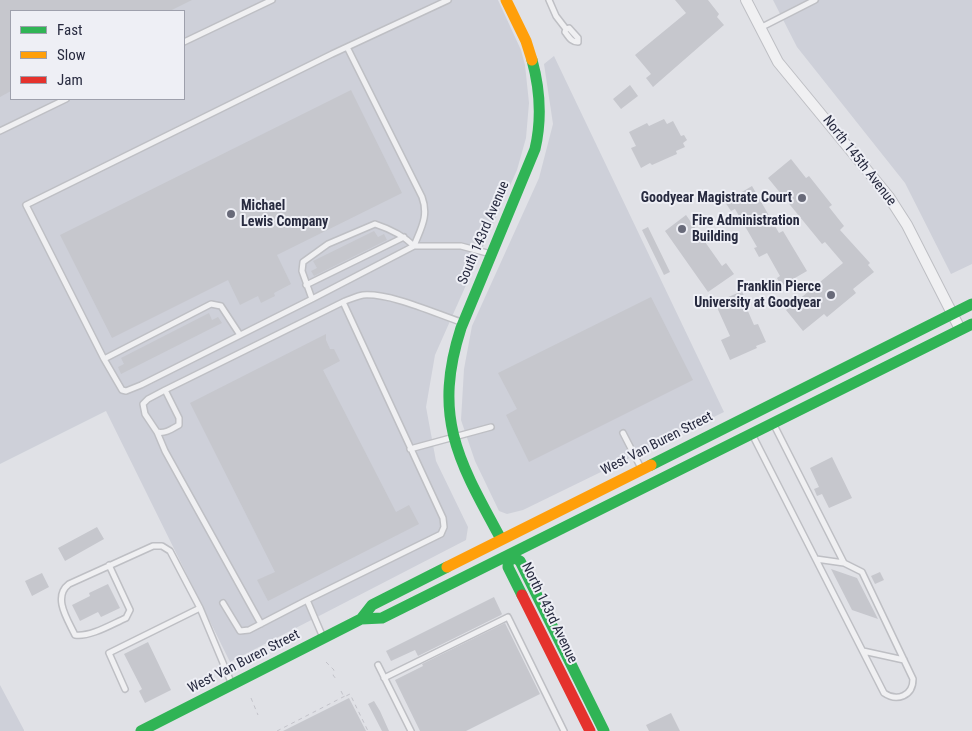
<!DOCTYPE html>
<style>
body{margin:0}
#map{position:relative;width:972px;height:731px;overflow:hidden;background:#e0e1e6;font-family:"Roboto Condensed",sans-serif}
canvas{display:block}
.legend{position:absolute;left:10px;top:10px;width:175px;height:90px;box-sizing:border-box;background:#eeeff5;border:1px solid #9ea0ac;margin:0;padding:6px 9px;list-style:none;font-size:15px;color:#272a3f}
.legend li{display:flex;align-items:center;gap:10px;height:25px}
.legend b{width:25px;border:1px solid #9ea0ac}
</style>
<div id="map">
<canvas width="972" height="731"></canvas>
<ul class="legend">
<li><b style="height:6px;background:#30b455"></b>Fast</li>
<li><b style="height:6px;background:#ff9f0a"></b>Slow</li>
<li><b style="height:6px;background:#e5322d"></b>Jam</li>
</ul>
</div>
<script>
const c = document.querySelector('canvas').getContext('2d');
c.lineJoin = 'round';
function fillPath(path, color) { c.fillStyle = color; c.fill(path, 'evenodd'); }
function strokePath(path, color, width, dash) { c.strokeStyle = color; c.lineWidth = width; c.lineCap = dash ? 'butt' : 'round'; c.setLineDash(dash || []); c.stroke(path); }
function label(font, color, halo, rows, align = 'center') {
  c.font = font + ' "Roboto Condensed",sans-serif'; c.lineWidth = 4; c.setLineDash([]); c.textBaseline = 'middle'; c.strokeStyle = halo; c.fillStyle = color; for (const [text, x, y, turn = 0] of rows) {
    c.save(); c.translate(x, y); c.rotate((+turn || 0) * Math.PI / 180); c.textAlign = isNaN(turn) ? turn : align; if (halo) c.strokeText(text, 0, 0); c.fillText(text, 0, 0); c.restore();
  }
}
const built = new Path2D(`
 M0,0H498L521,50L525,65L529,103L526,138L517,170L435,355L426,407L436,461L468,527L466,540L230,662L106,411L0,464ZM11,11H184V99H11Z
 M773,0H972V264L951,274L905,183L797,47Z
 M554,56L724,412L523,510L507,514L499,511L475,461L461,420L464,369L472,326L539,178L553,124L544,64Z
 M0,685L24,730V731H0Z`);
const building = new Path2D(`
 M0,0H192L170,11H11V91L0,97Z
 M675,0H708L719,14L717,17L724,25L653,87L646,78L651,74L635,55L686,13Z
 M630,85L638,96L621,109L613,99Z
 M351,90L402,193L277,255L291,284L274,293L275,296L261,303L258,296L240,305L228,280L112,338L60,235Z
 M664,119L667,124L673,121L681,136L684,135L687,140L683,143L685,147L676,151L677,154L670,157L652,165L650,163L641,168L631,148L636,146L629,132L647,123L649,126Z
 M791,159L806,178L809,176L832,205L829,207L844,226L840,230L870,263L868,265L874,272L853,289L856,293L827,317L824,314L803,331L786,310L843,263L825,242L822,244L768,178Z
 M752,186L779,233L783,231L807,271L781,286L777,278L780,276L767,253L759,257L754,248L757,247L735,209L731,211L725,202Z
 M686,215L722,266L726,263L734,274L708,292L665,231Z
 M648,227L670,272L664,275L642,230Z
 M374,231L378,237L384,234L387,240L314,276L311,271L317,268L313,261Z
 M742,291L746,301L744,302L754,325L758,324L766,342L756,346L757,348L730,360L721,340L730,336L715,303Z
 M651,297L693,380L529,462L506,415L517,409L498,373Z
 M209,313L212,320L218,317L222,323L121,374L118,367L124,364L121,358Z
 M326,334V340L330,349H334L340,361L323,370L396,512L409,505L419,524L268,601L257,580L275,572L190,403Z
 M832,457L852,498L829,508L822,494L817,496L814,489L819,487L810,468Z
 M97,527L104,539L65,561L58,548Z
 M831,569L857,578L878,619L852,610Z
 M880,572L884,580L875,584L871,576Z
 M42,573L49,587L32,596L25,581Z
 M108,584L120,608L101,617L98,612L80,621L72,605L90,596L89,593Z
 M494,597L502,614L501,615L418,656L415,650L391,661L386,651Z
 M505,623L540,694L466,731H420L395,680L423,666L422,664Z
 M148,642L171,690L145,703L139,691L142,689L124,654Z
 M349,698L366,731H283Z
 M374,701L380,711L389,731H382L368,704Z
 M671,713L680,731H649L646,725Z`);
const path = new Path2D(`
 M326,662L334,670L333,675L336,679
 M341,691L343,695L346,696L350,694L368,731
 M251,698L258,715
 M277,731L345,696`);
const lane = new Path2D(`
 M448,0L332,54L26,205L104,359L122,390L126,391L141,385L312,299L302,271L303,262L328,244L375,224C390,229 403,235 414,246H461L491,254
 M549,0L556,16L566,29L569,28L578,38V42
 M760,28L815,0
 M566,29L565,32C569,37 571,42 578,42
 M184,42L272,0
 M0,131L66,99
 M306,285L404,237
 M312,299L414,246C421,228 429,216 422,197L347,47
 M104,359L211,304L221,306L240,335
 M165,390L179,418V425C172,429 165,434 157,432L145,414L143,404L148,399L165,390L345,301C351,299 357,296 363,295C391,293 434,313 461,322
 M774,425L844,563
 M157,432L165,451L261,624
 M623,433L641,468
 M753,436L884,693C897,702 913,696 913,679L862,572L844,563L816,559
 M410,449L491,427
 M109,565L130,610L126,618C112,624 91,637 75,635C68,620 52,597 69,584L153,546H162L170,551L200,608
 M307,600L441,534L444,527L443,518L343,302
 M223,603L240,631L249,630L307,600L322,635
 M863,651L904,660
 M378,665L411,731
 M384,678L508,617L564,731
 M125,689L109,653L200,608L231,682`);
const street = new Path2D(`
 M746,0L778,62L889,197L907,225L960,329`);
const fast = new Path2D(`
 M651,465L972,304
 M501,539C459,462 432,418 461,328L535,149C542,119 540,89 532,60
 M522,595L508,567L509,555L520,561L604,731
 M361,619L382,618L972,324
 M141,731L361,619L372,605L447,567`);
const slow = new Path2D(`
 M506,0L526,41L532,60
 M447,567L651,465`);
const jam = new Path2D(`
 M522,595L590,731`);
const markers = [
 [802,198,5,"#686a79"],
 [231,214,5,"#686a79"],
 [682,229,5,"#686a79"],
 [831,295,5,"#686a79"]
];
const streetNames = [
 ["North 145th Avenue",859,161,52],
 ["South 143rd Avenue",484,233,-67],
 ["West Van Buren Street",657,444,-27],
 ["North 143rd Avenue",549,613,64],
 ["West Van Buren Street",244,662,-27]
];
const poiNames = [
 ["Goodyear Magistrate Court",792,198],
 ["Michael",241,206,"left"],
 ["Lewis Company",241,222,"left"],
 ["Fire Administration",692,221,"left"],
 ["Building",692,237,"left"],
 ["Franklin Pierce",821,287],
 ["University at Goodyear",821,303]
];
fillPath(built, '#ced0d9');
fillPath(building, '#c6c7cd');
strokePath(lane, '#bebfc4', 8);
strokePath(street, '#bebfc4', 12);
strokePath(path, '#c2c2c9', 1, [4, 4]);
strokePath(lane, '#f0f0f2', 5);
strokePath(street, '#f0f0f2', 10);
strokePath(fast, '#30b455', 11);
strokePath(slow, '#ff9f0a', 11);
strokePath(jam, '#e5322d', 11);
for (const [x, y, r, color] of markers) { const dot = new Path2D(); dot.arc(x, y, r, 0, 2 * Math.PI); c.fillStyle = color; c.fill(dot); strokePath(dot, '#eeeff5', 2); }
label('14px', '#272a3f', '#eeeff5', streetNames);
label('bold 14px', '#272a3f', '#eeeff5', poiNames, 'right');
</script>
